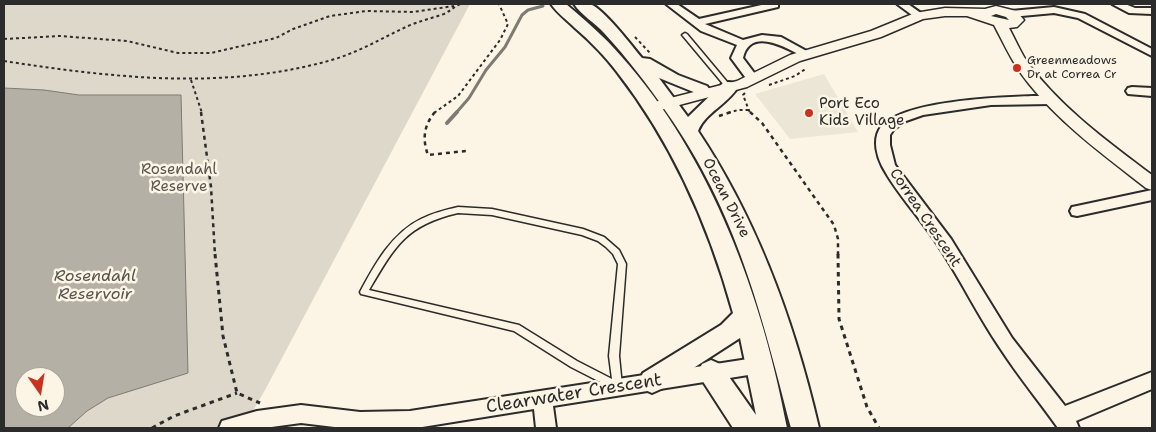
<!DOCTYPE html>
<style>
body{margin:0}
#map{position:relative;width:1156px;height:432px;overflow:hidden;background:#fcf5e5;font-family:"Shantell Sans",sans-serif}
canvas{display:block}
.frame{position:absolute;inset:0;border:5px solid #2b2b2b;pointer-events:none}
.north{position:absolute;left:15px;top:367px;width:50px;height:50px;box-sizing:border-box;background:#fcf5e5;border:1px solid #a8a49b;border-radius:50%;rotate:167deg;font-size:14px;font-weight:700;line-height:20px;text-align:center;color:#2b2b2b}
.north::after{content:'';display:block;margin:auto;width:18px;height:22px;background:#c8321e;clip-path:polygon(50% 0,100% 100%,50% 72%,0 100%)}
</style>
<div id="map">
<canvas width="1156" height="432"></canvas>
<div class="frame"></div>
<div class="north">N</div>
</div>
<script>
const c = document.querySelector('canvas').getContext('2d');
c.lineJoin = 'round';
function fillPath(path, color) { c.fillStyle = color; c.fill(path, 'evenodd'); }
function strokePath(path, color, width, dash) { c.strokeStyle = color; c.lineWidth = width; c.lineCap = dash ? 'butt' : 'round'; c.setLineDash(dash || []); c.stroke(path); }
function label(font, color, halo, rows, align = 'center') {
  c.font = font + ' "Shantell Sans",sans-serif'; c.lineWidth = 5; c.setLineDash([]); c.textBaseline = 'middle'; c.strokeStyle = halo; c.fillStyle = color; for (const [text, x, y, turn = 0] of rows) {
    c.save(); c.translate(x, y); c.rotate((+turn || 0) * Math.PI / 180); c.textAlign = isNaN(turn) ? turn : align; if (halo) c.strokeText(text, 0, 0); c.fillText(text, 0, 0); c.restore();
  }
}
const built = new Path2D(`
 M824,74L858,132L790,139L755,94Z`);
const green = new Path2D(`
 M4,4H470L265,390L243,428H4ZM25,377H55V407H25Z`);
const water = new Path2D(`
 M4,88L44,90L79,95H181L188,373L108,398L87,411L68,428H4ZM25,377H55V407H25Z`);
const streamFar1 = new Path2D(`
 M456,113L469,98L486,70L505,47L522,15L528,10L543,6`);
const stream = new Path2D(`
 M447,123L457,112`);
const pathFar2 = new Path2D(`
 M635,37L650,53
 M4,39L60,36L127,41L178,53H211L276,38L293,29L330,16L366,11L413,12L454,6
 M4,61C114,78 226,91 335,59C361,51 384,37 408,26C420,21 432,18 444,14C450,11 454,7 460,4
 M191,80L202,113
 M769,85L795,76L807,68
 M745,93L743,95L750,113
 M434,113L458,96L500,40L508,24L499,4
 M728,113L738,110H749`);
const pathFar1 = new Path2D(`
 M201,112L211,187L215,255
 M435,112C424,125 422,139 428,155L466,151
 M750,112L762,123L834,225L838,239V255
 M719,116L731,112`);
const path = new Path2D(`
 M215,254L223,336L237,393L260,403
 M838,254L839,319L867,407L879,428
 M152,428L174,416L237,393`);
const service = new Path2D(`
 M685,33L687,34L728,83V85H724L683,36L682,35Z
 M458,207L492,209L583,229L604,237L619,250L626,264L619,356L622,386L620,389L617,390L614,389L571,367L514,331L361,294L360,292C375,264 392,233 421,219C433,213 445,210 458,207ZM458,213L492,215L582,235L598,241L606,247L613,254L618,264L609,356L612,379L577,361L519,325L369,290C395,246 406,225 458,213Z`);
const minor = new Path2D(`
 M666,4H677L699,19L766,4H778V7L705,24L743,40L762,35L781,37L812,54L806,57L802,56C785,47 750,27 743,58L758,78L752,82L748,81L731,58L737,45L701,31Z
 M897,4H908L925,16L920,19L916,18Z
 M1112,4H1125L1135,8H1152V14L1129,13Z
 M1054,7L1085,14L1152,49V56L1078,18L1054,13L1011,17L1006,14L1011,11Z
 M1132,87L1152,88V96L1128,94L1126,91L1128,88Z
 M1035,96H1051L1057,100L1051,104L991,105L923,115L906,121L894,129L890,135V145L895,165L951,239L1012,338L1065,406L1152,372V389L1076,421L1079,428H1058C1039,401 1018,376 1000,348C978,316 961,280 939,247C923,221 896,193 882,166C877,156 873,141 879,130C896,100 1003,97 1035,96Z
 M1152,190V200L1077,216L1072,215L1070,211L1072,207L1077,206Z
 M761,357L768,359L770,365L768,371L761,373L553,406L556,428H536L534,409L416,428H343L301,423L264,428H219L222,421L257,411L301,405L360,412L410,411Z`);
const tertiary = new Path2D(`
 M996,6L1016,11L1024,20L1017,27L1009,28C1015,39 1020,51 1027,62C1061,108 1107,141 1152,175V190L1146,188C1105,156 1062,125 1029,84C1014,66 1005,46 994,25L967,16H945L923,19L881,37L800,61L747,87L653,112L647,110L645,107L647,104L737,81L790,55L871,31L915,13L945,8L985,9ZM996,14L1006,17L1009,20L991,16Z`);
const secondary = new Path2D(`
 M551,4H566C585,20 605,37 621,56C711,156 763,298 787,428H733L702,380L698,372L702,364L711,360L720,364L756,415L740,338L661,389L652,393L643,389L639,381L643,373L721,325L733,313C709,226 673,144 617,72C605,56 590,41 575,28C567,20 557,13 551,4Z
 M574,4C578,4 585,2 590,4C603,8 632,46 642,58L650,59L678,75L707,86L710,90L707,94L701,95L659,78L688,117L723,83L729,82L735,83L738,87C728,104 705,113 698,131C758,221 795,324 819,428H791C761,312 737,213 667,113C648,85 627,58 604,33C595,23 581,15 574,4Z`);
const markers = [
 [1017,68,5,"#c8321e"],
 [809,113,5,"#c8321e"]
];
const farPoinames = [
 ["Greenmeadows",1027,61],
 ["Dr at Correa Cr",1027,75]
];
const poiNames = [
 ["Port Eco",819,104],
 ["Kids Village",819,121]
];
const parkNames = [
 ["Rosendahl",179,170],
 ["Reserve",179,187]
];
const streetNames = [
 ["Ocean Drive",726,198,63],
 ["Correa Crescent",925,218,56]
];
const waterNames = [
 ["Rosendahl",95,277],
 ["Reservoir",95,295]
];
const nearStreetnames = [
 ["Clearwater Crescent",574,394,-9]
];
fillPath(built, '#ece6d7');
fillPath(green, '#ded8ca');
fillPath(water, '#b4b0a5');
strokePath(water, '#7d7b74', 1);
strokePath(streamFar1, '#7d7b74', 3);
strokePath(stream, '#7d7b74', 4);
strokePath(service, '#2b2b2b', 3);
strokePath(minor, '#2b2b2b', 4);
strokePath(tertiary, '#2b2b2b', 3);
strokePath(secondary, '#2b2b2b', 4);
strokePath(pathFar2, '#2b2b2b', 2, [3, 3]);
strokePath(pathFar1, '#2b2b2b', 2.5, [4, 4]);
strokePath(path, '#2b2b2b', 3, [4.5, 4.5]);
fillPath(service, '#fcf5e5');
fillPath(minor, '#fcf5e5');
fillPath(tertiary, '#fcf5e5');
fillPath(secondary, '#fcf5e5');
for (const [x, y, r, color] of markers) { const dot = new Path2D(); dot.arc(x, y, r, 0, 2 * Math.PI); c.fillStyle = color; c.fill(dot); strokePath(dot, '#fcf5e5', 2); }
label('12px', '#2b2b2b', '#fcf5e5', farPoinames, 'left');
label('15px', '#2b2b2b', '#fcf5e5', poiNames, 'left');
label('15px', '#585653', '#fcf5e5', parkNames);
label('15px', '#2b2b2b', '#fcf5e5', streetNames);
label('italic 16px', '#545350', '#fcf5e5', waterNames);
label('18px', '#2b2b2b', '#fcf5e5', nearStreetnames);
</script>
